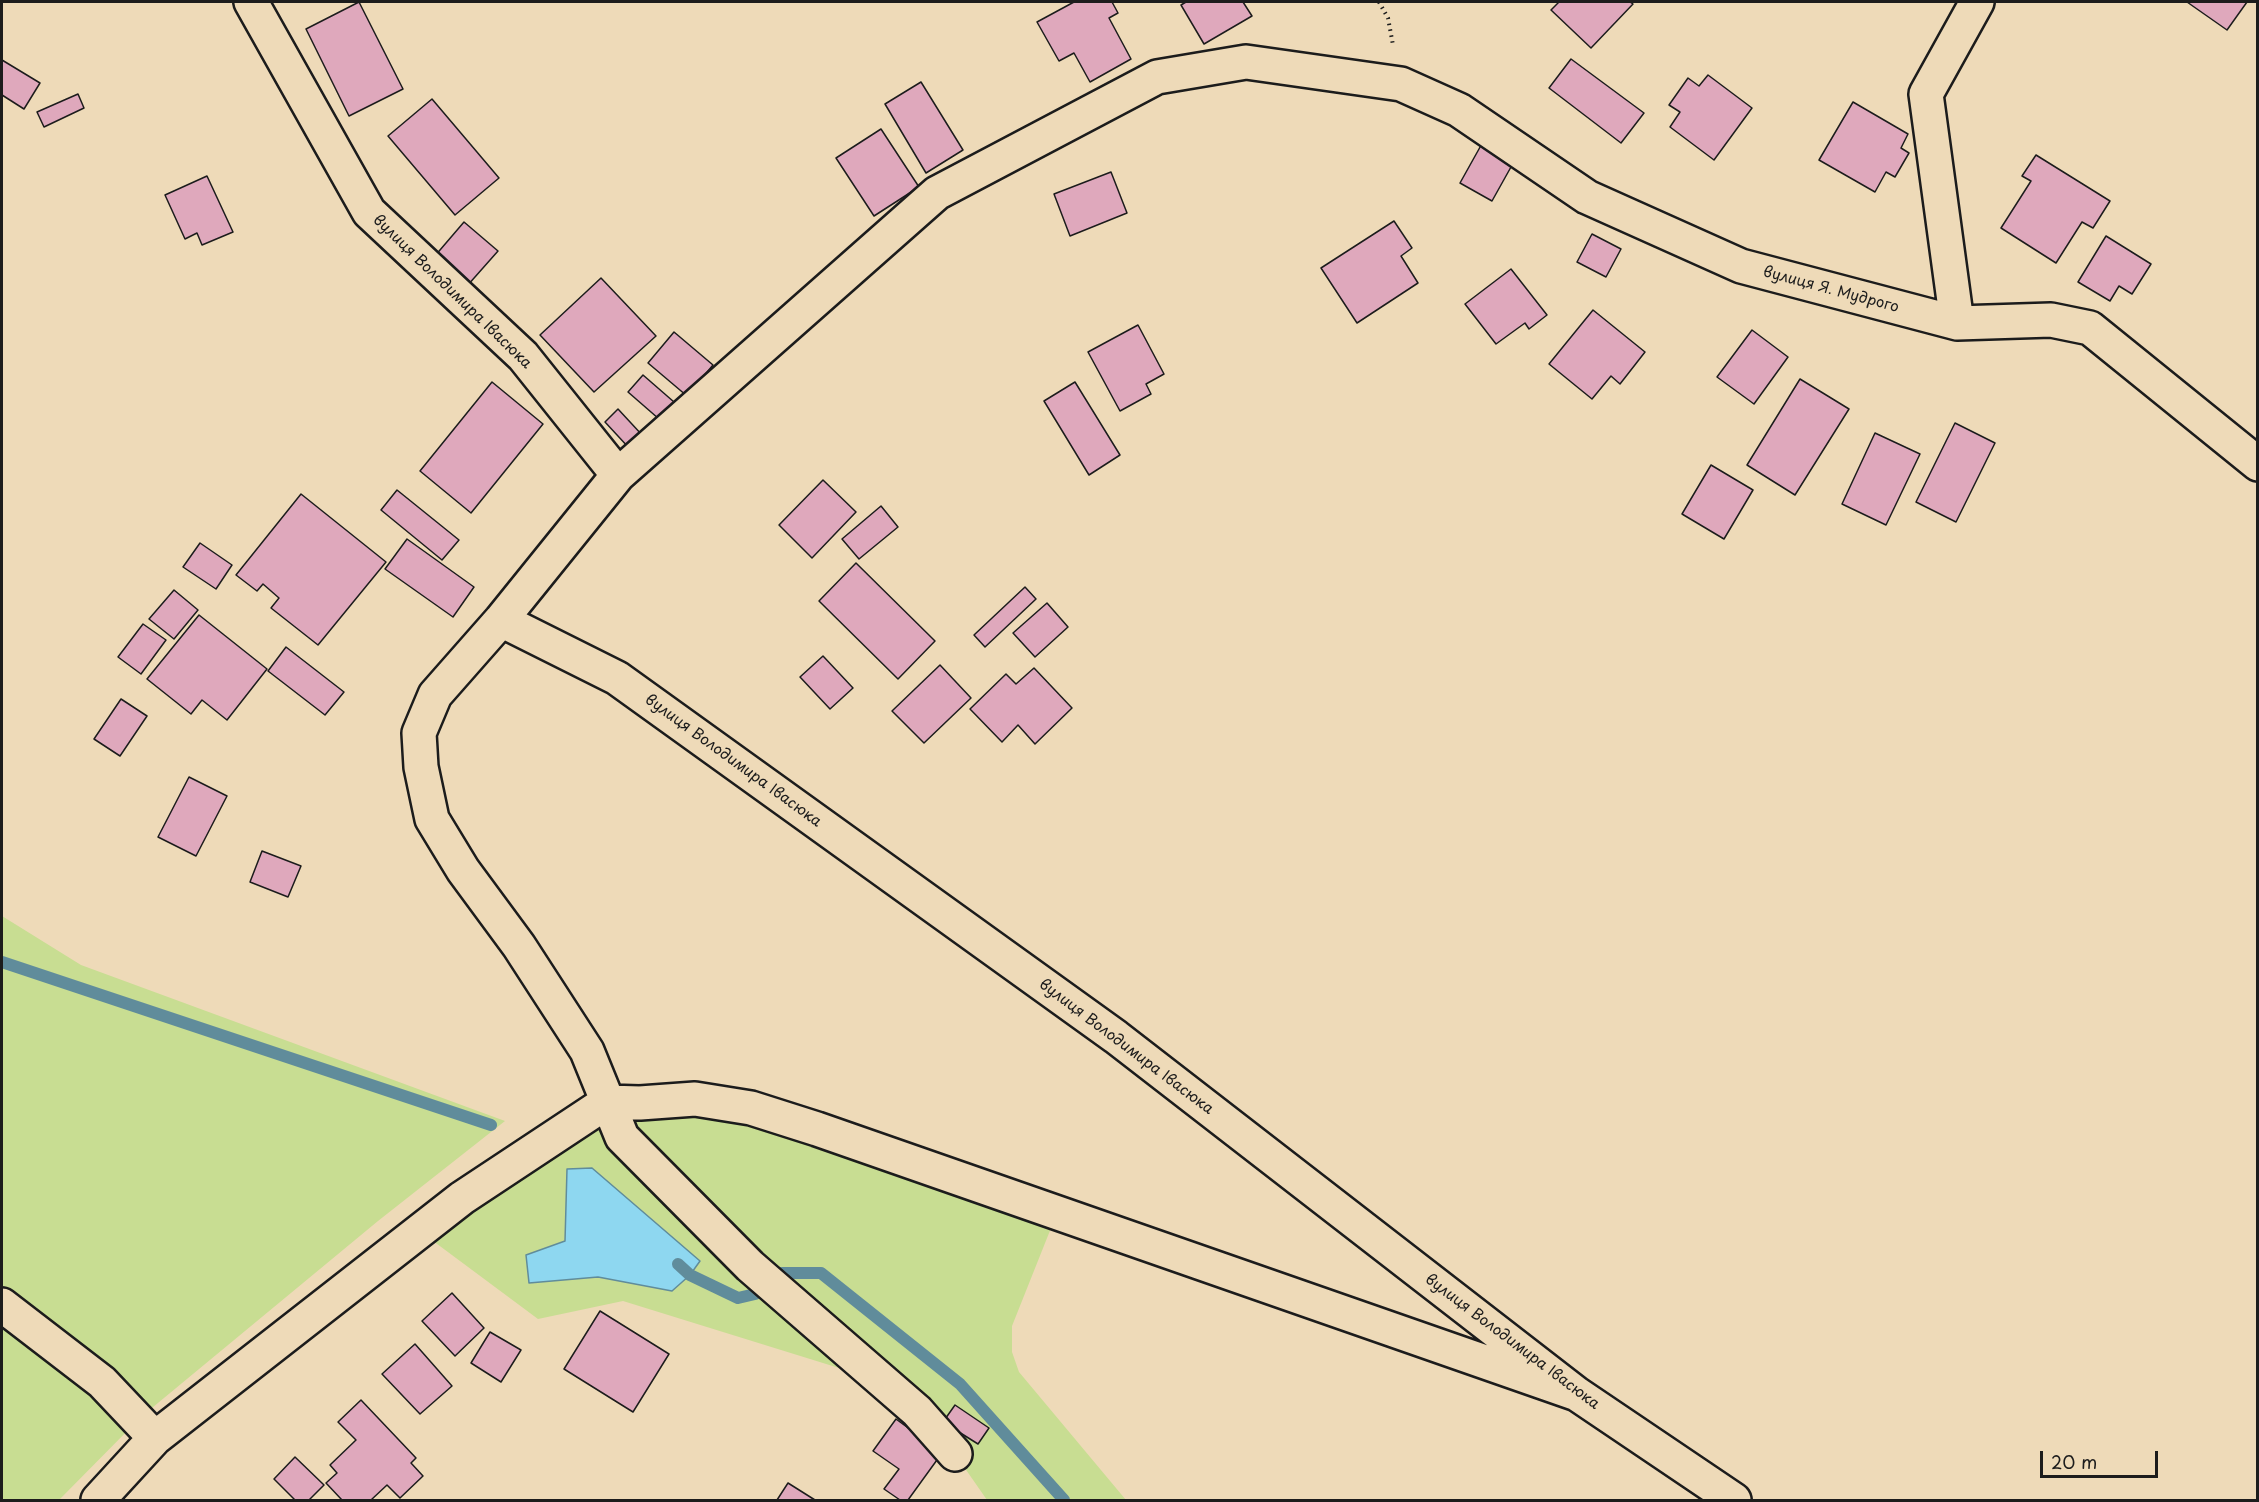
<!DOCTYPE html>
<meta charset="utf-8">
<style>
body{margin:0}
#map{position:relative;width:2259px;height:1502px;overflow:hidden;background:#eedab8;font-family:"Playpen Sans",sans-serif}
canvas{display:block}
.frame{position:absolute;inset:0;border:3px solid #1c1c1c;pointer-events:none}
.scale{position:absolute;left:2040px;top:1451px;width:118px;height:27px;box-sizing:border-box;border:3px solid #1c1c1c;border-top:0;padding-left:8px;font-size:18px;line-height:21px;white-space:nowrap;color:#1c1c1c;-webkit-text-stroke:4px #eedab8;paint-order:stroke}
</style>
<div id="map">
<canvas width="2259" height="1502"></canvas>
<div class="frame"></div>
<div class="scale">20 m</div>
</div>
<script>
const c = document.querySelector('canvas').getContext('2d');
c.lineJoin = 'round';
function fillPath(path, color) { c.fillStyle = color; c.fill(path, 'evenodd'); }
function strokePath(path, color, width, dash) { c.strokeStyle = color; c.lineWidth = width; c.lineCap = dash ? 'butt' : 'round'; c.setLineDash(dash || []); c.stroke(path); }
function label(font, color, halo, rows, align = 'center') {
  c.font = font + ' "Playpen Sans",sans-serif'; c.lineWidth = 4.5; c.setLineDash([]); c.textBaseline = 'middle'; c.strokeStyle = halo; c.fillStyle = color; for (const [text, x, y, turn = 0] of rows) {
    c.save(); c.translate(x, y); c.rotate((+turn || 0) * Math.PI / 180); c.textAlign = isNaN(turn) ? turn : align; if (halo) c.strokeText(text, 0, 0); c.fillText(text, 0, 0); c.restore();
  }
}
const green = new Path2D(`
 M2,916L81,965L505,1121L378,1221L141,1417L59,1500H2Z
 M695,1099L1057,1213L1012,1326V1352L1019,1372L1126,1500H987L955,1454L881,1381L623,1301L538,1319L421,1232L607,1102Z`);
const water = new Path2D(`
 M592,1168L700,1261L690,1275L672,1291L598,1277L529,1283L526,1255L565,1241L567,1169Z`);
const stream = new Path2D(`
 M2,962L491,1125
 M678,1264L690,1275L738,1298L755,1294L782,1273H821L960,1384L1064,1500`);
const building = new Path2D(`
 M359,2L403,89L349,116L306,29Z
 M1074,2H1112L1118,13L1109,18L1131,59L1090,82L1074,53L1059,61L1037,22Z
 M1186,2H1243L1252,16L1204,44L1181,5Z
 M1559,2H1630L1633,4L1591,48L1551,10Z
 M2187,2H2247L2227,30Z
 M1571,59L1644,113L1621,143L1549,88Z
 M2,60L40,83L24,109L2,95Z
 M1708,75L1752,108L1714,160L1670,127L1680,112L1669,105L1688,78L1699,86Z
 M921,82L963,150L926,173L885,104Z
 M78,94L84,108L44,127L37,112Z
 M432,99L499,178L455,215L388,136Z
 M1853,102L1908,134L1901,148L1909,153L1895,177L1886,172L1875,192L1819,160Z
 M881,129L919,187L874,216L836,158Z
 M1484,140L1516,158L1492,201L1460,183Z
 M2036,155L2110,201L2093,228L2082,222L2056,263L2001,228L2031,181L2022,176Z
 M1111,172L1127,213L1070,236L1054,194Z
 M207,176L233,232L202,245L197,233L185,239L165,195Z
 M1394,221L1412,248L1401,256L1418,283L1357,323L1321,268Z
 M464,222L498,251L467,286L434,257Z
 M1592,234L1621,249L1606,277L1577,262Z
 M2106,236L2151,264L2132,294L2119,286L2110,301L2078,282Z
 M1511,269L1547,315L1529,329L1525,323L1496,344L1465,304Z
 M601,278L656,336L594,392L540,335Z
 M1593,310L1645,352L1620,384L1611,376L1592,399L1549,364Z
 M1138,325L1164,374L1146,384L1151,394L1120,411L1088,352Z
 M1752,330L1788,357L1754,404L1717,377Z
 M674,332L713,365L687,396L648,363Z
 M643,375L674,402L659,419L628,392Z
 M1800,379L1849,409L1795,495L1747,465Z
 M492,382L543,424L471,513L420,471Z
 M1075,382L1120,455L1089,475L1044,401Z
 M618,409L643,436L630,449L605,422Z
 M1955,423L1995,443L1956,522L1916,502Z
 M1875,433L1920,454L1886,525L1842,504Z
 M1711,465L1753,490L1724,539L1682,514Z
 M823,480L856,512L812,558L779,525Z
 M397,490L459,540L442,560L381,510Z
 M301,494L386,562L318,645L271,608L279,598L263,584L257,591L236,575Z
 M881,506L898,527L859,559L842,539Z
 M407,539L474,587L453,617L385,569Z
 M200,543L232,565L216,589L183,567Z
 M856,563L935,641L898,679L819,601Z
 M1025,587L1036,599L985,647L974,635Z
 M174,590L198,610L174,639L149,619Z
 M1047,603L1068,627L1035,657L1013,633Z
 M199,615L267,669L227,720L202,700L191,714L147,679Z
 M143,624L166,640L141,674L118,657Z
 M286,647L344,692L325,715L268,671Z
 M823,656L853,688L830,709L800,677Z
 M940,665L971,698L924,743L892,711Z
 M1034,668L1072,708L1035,744L1018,725L1002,742L970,709L1006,674L1016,684Z
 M121,699L147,716L120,756L94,739Z
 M189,777L227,796L196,856L158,837Z
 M262,851L301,866L288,897L250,882Z
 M452,1293L484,1328L455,1356L422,1321Z
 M600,1311L669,1354L633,1412L564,1369Z
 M490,1332L521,1350L501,1382L471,1363Z
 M415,1344L452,1386L420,1414L382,1374Z
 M361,1400L416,1458L411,1463L423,1476L400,1498L387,1485L371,1500H342L326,1483L337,1473L330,1465L356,1440L338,1422Z
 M955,1405L989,1428L978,1444L943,1422Z
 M896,1419L942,1453L908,1500H900L884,1489L899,1469L873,1451Z
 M295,1457L324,1485L309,1500H295L274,1479Z
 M788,1483L815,1500H777Z`);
const path = new Path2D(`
 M1379,2L1388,18L1393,45`);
const minor = new Path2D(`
 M251,2L369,212L523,356L618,475
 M1957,323L1926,94L1977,2
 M501,620L617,678L1116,1037L1577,1394L1734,1500
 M2,1305L102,1382L155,1438
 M955,1454L917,1411L750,1266L622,1137L587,1051L519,946L463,870L432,819L421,767L419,733L435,695L501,620L618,475L937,193L1157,77L1246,62L1401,84L1459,110L1587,197L1741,266L1957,323L2051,320L2090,328L2258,464
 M98,1500L155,1438L462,1198L607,1102L640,1103L695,1099L751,1108L817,1129L1577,1394`);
const streetNames = [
 ["вулиця Я. Мудрого",1831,290,15],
 ["вулиця Володимира Івасюка",452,292,44],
 ["вулиця Володимира Івасюка",733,761,36],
 ["вулиця Володимира Івасюка",1126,1047,37],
 ["вулиця Володимира Івасюка",1512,1342,37]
];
fillPath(green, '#c8dd92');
fillPath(water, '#8ed7f0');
strokePath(water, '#608c9b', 1.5);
strokePath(stream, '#608c9b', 12);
fillPath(building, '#dfa8bc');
strokePath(building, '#1c1c1c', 1.5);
strokePath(minor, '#1c1c1c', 38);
strokePath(path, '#1c1c1c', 4, [1.5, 4.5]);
strokePath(minor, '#eedab8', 33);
label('15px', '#1c1c1c', '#eedab8', streetNames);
</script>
